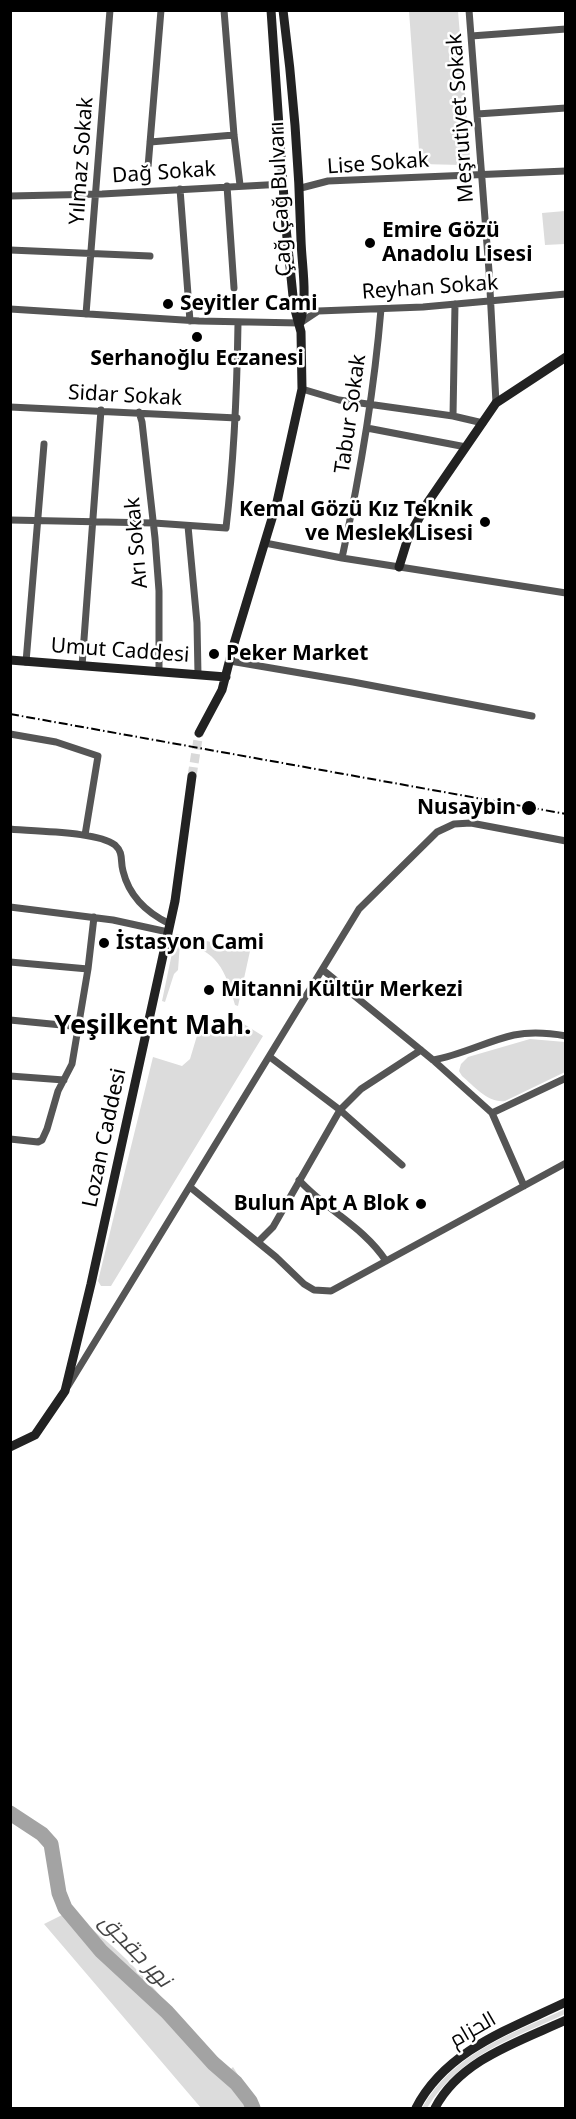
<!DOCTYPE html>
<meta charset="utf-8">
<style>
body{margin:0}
#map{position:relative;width:576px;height:2119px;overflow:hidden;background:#fff;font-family:"Noto Sans",sans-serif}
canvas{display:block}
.frame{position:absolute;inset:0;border:12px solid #000;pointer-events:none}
</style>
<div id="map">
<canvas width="576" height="2119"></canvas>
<div class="frame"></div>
</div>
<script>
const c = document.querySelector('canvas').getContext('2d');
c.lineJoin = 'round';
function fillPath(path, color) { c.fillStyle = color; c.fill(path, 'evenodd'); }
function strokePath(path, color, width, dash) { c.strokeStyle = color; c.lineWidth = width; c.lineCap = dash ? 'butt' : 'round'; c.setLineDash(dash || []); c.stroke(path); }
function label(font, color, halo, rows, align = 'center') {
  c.font = font + ' "Noto Sans",Cairo,sans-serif'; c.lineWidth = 5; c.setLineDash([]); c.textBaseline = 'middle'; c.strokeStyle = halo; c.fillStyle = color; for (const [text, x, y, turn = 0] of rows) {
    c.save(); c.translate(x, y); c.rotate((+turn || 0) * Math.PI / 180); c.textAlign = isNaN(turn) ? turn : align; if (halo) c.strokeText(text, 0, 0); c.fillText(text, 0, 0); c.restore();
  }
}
const green = new Path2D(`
 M409,11H458L470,158L462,165L420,164Z
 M565,211V244L545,245L542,213Z
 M176,934L250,951L238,1006L235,1005C226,971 217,949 180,943L178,970L174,974L165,1002L162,1001Z
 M239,1021L263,1036L111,1286H101L98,1281L153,1057L182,1066L190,1059L199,1029L230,1036Z
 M530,1039L565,1042V1072L505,1101C488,1103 475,1087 462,1076L459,1071L461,1064L468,1057Z
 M70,1911C89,1927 109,1942 126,1959C163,1994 191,2037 228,2072L233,2067L259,2108H201L44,1924Z
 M565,2009V2014C510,2040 461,2054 427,2108H422C453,2053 511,2034 565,2009Z`);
const river = new Path2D(`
 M10,1813L42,1834L51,1844L59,1893L65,1908L101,1951L167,2012L213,2063L236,2083L250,2101L253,2108`);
const secondaryTunnel = new Path2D(`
 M192,776L199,733`);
const street = new Path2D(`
 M224,10L234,135L240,185
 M469,10L489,271L496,403
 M471,36L566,29
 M477,114L566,108
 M150,142L234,135
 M148,167L161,10
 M227,186L234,288
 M301,188L328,181L566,171
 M180,189L190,321
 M10,196L102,194L284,184
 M10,250L150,256
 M10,309L199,321L300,323L318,311L423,307L566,294
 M86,314L110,10
 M302,389L339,400L453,416L483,423
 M10,407L237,418
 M139,412L142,422L155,538L159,591V671
 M453,416L455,304
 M367,428L466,447
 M10,520L154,523L226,528C234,460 237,392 238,323
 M188,526L197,623L198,675
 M265,543L342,558L566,593
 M342,558C360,475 374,393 381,309
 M230,661L353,682L532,716
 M26,662L44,444
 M82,666L101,410
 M10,734L56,742L98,756L85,835
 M10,829C35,832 96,831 115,845C124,853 120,861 123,871C129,896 147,913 170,924
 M10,907L113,920L168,932
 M10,962L88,969
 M323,970L433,1060L492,1113L524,1186
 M10,1020L72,1026L79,1028
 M270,1057L340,1110L402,1165
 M433,1060C462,1055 487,1041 514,1035C530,1032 549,1033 566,1036
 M10,1076L64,1080
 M492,1113L566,1078
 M10,1139L38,1142L42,1140L47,1129L58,1091L72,1064L88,969L94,917
 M299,1180C326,1210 364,1227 386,1261
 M190,1187L276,1257L304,1284L314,1290L331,1291L566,1163
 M258,1242L273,1227L340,1110L361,1089L421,1050
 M68,1386L359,909L437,832L454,824L471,823L566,841`);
const secondary = new Path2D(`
 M283,10C293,87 299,163 301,240C302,269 308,295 300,323
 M399,567L408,538L428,502L496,403L566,357
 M10,660L226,677
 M199,733L222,690L233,647L277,502L302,389L301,332L294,306L286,228L271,10
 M10,1447L35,1435L65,1391L91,1284L175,901L192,776
 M416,2108C446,2050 510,2029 566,2002
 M435,2108C460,2060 518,2042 566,2020`);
const rail = new Path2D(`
 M10,714L566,814`);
const markers = [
 [370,243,6,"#000"],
 [168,304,6,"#000"],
 [197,337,6,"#000"],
 [485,522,6,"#000"],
 [214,654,6,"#000"],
 [529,808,8,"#000"],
 [104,943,6,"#000"],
 [209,990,6,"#000"],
 [421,1204,6,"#000"]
];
const streetNames = [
 ["Meşrutiyet Sokak",461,118,-94],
 ["Yılmaz Sokak",82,161,-86],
 ["Lise Sokak",378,164,-4],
 ["Dağ Sokak",164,173,-4],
 ["Çağ Çağ Bulvarı",281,199,-93],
 ["Reyhan Sokak",430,288,-4],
 ["Sidar Sokak",125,396,3],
 ["Tabur Sokak",351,414,-82],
 ["Arı Sokak",137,543,-95],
 ["Umut Caddesi",120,651,4],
 ["Lozan Caddesi",105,1138,-78],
 ["الحزام",473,2030,-30]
];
const poiNames = [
 ["Emire Gözü",382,231],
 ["Anadolu Lisesi",382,255],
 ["Seyitler Cami",180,304],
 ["Serhanoğlu Eczanesi",197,359,"center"],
 ["Kemal Gözü Kız Teknik",473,510,"right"],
 ["ve Meslek Lisesi",473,534,"right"],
 ["Peker Market",226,654],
 ["Nusaybin",516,808,"right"],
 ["İstasyon Cami",116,943],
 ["Mitanni Kültür Merkezi",221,990],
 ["Bulun Apt A Blok",409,1204,"right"]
];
const waterNames = [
 ["نهر جقجق",135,1951,46]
];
const districtNames = [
 ["Yeşilkent Mah.",153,1026]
];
fillPath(green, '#dcdcdc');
strokePath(river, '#a3a3a3', 15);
strokePath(secondaryTunnel, '#d9d9d9', 9, [9, 4.5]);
strokePath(street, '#555', 7);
strokePath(secondary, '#222', 9);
strokePath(rail, '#000', 2, [9, 3, 1.5, 3]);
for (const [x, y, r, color] of markers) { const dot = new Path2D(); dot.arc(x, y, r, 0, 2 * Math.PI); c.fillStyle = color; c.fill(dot); strokePath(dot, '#fff', 2); }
label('21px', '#000', '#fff', streetNames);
label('bold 21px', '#000', '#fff', poiNames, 'left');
label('italic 22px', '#444', '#fff', waterNames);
label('bold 27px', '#000', '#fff', districtNames);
</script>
